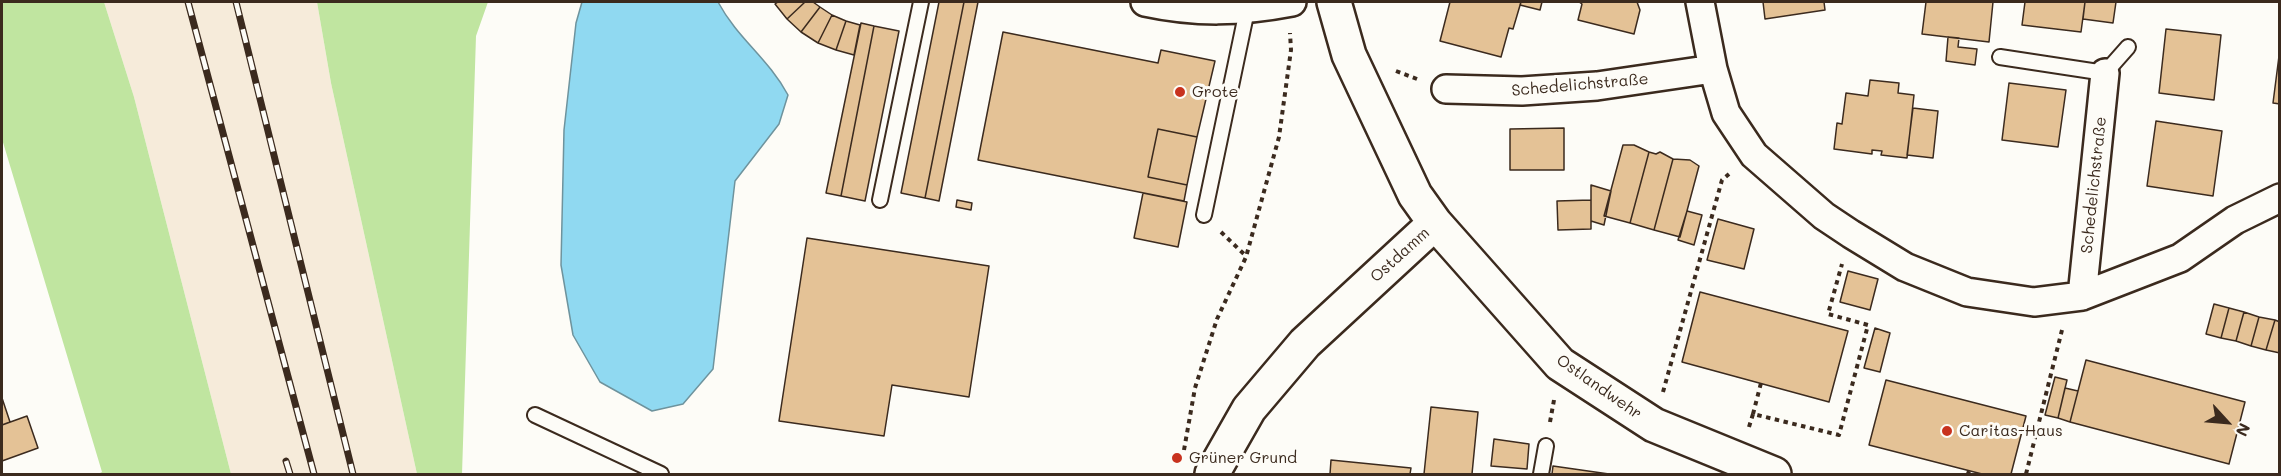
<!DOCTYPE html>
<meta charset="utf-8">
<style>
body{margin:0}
#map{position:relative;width:2281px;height:476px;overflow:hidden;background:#fdfcf7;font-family:Mali,sans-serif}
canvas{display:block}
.frame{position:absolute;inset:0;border:3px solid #3b2a1e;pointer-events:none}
.north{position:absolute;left:2197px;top:392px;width:60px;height:60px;-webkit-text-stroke:4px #fdfcf7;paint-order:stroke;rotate:116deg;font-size:16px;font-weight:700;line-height:24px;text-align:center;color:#3b2a1e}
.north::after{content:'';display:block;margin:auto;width:21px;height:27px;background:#3b2a1e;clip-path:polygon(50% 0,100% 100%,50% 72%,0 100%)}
</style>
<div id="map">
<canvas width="2281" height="476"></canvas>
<div class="frame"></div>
<div class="north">N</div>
</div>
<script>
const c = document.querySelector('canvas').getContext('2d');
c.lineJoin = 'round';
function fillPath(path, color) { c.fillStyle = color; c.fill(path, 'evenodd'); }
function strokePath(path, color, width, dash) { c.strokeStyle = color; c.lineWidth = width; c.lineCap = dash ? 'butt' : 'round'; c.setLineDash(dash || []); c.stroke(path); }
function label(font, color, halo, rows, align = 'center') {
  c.font = font + ' Mali,sans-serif'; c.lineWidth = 6; c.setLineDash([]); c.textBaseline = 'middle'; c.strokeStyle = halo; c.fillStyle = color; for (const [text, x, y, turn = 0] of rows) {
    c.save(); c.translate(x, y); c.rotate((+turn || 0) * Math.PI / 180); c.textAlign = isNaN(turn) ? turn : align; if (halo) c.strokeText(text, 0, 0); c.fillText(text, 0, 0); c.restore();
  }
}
const built = new Path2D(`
 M104,2H317L331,83L417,474H231L134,97Z`);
const green = new Path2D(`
 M2,2H104L134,97L231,474H98L102,472L2,139Z
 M317,2H488L476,36L462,474H417L331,83Z`);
const water = new Path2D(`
 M582,2H718C738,39 768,58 788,95L779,124L735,181L713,369L683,404L652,411L600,382L573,335L561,265L564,130L576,23Z`);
const building = new Path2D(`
 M778,2H805L787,19L775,4Z
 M805,2H813L820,7L801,32L787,19Z
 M939,2H964L925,198L901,193Z
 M964,2H978L939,201L925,198Z
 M1450,2H1521L1513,29L1509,28L1501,57L1440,41Z
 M1521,2H1542L1540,10L1520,5Z
 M1579,2H1637L1640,10L1634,34L1578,20L1582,4Z
 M1763,2H1824L1825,10L1765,19Z
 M1926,2H1993L1989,42L1922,34Z
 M2025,2H2085L2081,32L2022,25Z
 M2085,2H2116L2113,23L2083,19Z
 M820,7L832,15L818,43L801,32Z
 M832,15L846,21L836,50L818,43Z
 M846,21L860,25L854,55L836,50Z
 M861,23L874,26L841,196L826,193Z
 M874,26L899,31L865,201L841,196Z
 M2166,29L2221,35L2214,100L2159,93Z
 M1003,32L1158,63L1161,50L1215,61L1197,137L1158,129L1148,177L1187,185L1184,201L978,160Z
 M1948,37L1959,38L1958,47L1977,49L1975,65L1946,61Z
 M2279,56H2280V104L2273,103Z
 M1870,80L1899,83L1898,93L1914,95L1907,158L1881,155L1882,151L1872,150V154L1834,149L1837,123L1842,124L1846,93L1868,96Z
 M2009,83L2066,90L2058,147L2002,140Z
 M1913,108L1938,111L1933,158L1907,155Z
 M2156,121L2222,131L2213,196L2147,186Z
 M1564,128V170H1510V129Z
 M1158,129L1197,137L1187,185L1148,177Z
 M1623,145H1634L1649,152L1630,223L1604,216Z
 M1649,152L1656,154L1660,152L1673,159L1654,230L1630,223Z
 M1673,159L1690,160L1699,166L1680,237L1654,230Z
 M1591,185L1611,191L1604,225L1591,221Z
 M1143,193L1187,202L1178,247L1134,238Z
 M957,200L972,203L971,210L956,207Z
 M1591,200V229L1558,230L1557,201Z
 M1687,211L1702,215L1694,245L1678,240Z
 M1718,219L1754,229L1744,269L1707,260Z
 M807,238L989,266L969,397L892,385L884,436L779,421Z
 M1848,271L1878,279L1870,310L1840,302Z
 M1700,292L1848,331L1829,402L1682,362Z
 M2214,304L2229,308L2221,338L2206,334Z
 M2229,308L2244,312L2236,341L2221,338Z
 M2244,312L2259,317L2251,346L2236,341Z
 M2259,317L2275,320L2266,350L2251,346Z
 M2275,320L2280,322V353L2266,350Z
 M1875,328L1890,333L1880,372L1864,368Z
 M2086,360L2245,402L2229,464L2070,422Z
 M2055,377L2067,380L2058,418L2045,415Z
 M1886,380L2026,416L2011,474H1982L1869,445Z
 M2065,388L2078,391L2070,422L2058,418Z
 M2,398L10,422L2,425Z
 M1431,407L1478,412L1472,474H1424Z
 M27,416L38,448L2,461V425Z
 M1494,439L1529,444L1527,469L1491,466Z
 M1331,460L1411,468L1410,474H1330Z
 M1553,466L1609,474H1552Z`);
const path = new Path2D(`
 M1396,71L1417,79
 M1221,232L1246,256
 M1663,392L1722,180L1729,174
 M1753,414L1761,383
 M1550,422L1554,400
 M1749,427L1753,414L1839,435L1868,325L1828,314L1842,264
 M1184,450L1195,388L1217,319L1246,257L1279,137L1291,50L1290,33
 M1968,474L1969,471
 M2026,474L2062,330`);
const lane = new Path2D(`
 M2000,57L2105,73L2128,47
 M880,200L921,2
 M1204,215L1247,10
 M535,415L661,474
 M1541,474L1546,446`);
const street = new Path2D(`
 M1145,2C1196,13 1240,12 1292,2
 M1700,2L1713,69L1726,113L1754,155L1824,216L1851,234L1905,267L1967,292L2034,302L2082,296L2180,258L2235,220L2280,198
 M1446,89L1522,91L1597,86L1713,69
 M2082,296L2105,73`);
const secondary = new Path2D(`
 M1334,2L1349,55L1415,195L1435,223L1560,364L1654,425L1774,474
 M1212,474L1249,409L1305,343L1435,223`);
const rail = new Path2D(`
 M188,2L314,474
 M236,2L353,474
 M286,461L290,474`);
const markers = [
 [1180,92,6,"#c8321e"],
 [1947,431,6,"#c8321e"],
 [1177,458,6,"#c8321e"]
];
const streetNames = [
 ["Schedelichstraße",1580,85,-5],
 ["Schedelichstraße",2094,185,-84],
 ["Ostdamm",1400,255,-42],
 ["Ostlandwehr",1599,387,35]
];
const poiNames = [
 ["Grote",1192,92],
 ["Caritas-Haus",1959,431],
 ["Grüner Grund",1189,458]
];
fillPath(built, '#f6ebda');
fillPath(green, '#c0e5a0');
fillPath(water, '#90d9f1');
strokePath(water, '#6e939d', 1.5);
fillPath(building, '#e4c296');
strokePath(building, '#3b2a1e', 1.5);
strokePath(lane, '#3b2a1e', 18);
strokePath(street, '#3b2a1e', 32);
strokePath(secondary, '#3b2a1e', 38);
strokePath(path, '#3b2a1e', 4, [4.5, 4.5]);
strokePath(lane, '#fdfcf7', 14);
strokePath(street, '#fdfcf7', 27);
strokePath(secondary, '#fdfcf7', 33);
strokePath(rail, '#3b2a1e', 7);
strokePath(rail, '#fdfcf7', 4.5, [14]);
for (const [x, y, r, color] of markers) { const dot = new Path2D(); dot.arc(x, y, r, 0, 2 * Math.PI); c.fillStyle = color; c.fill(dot); strokePath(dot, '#fdfcf7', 2); }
label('16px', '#3b2a1e', '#fdfcf7', streetNames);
label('16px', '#3b2a1e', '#fdfcf7', poiNames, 'left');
</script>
